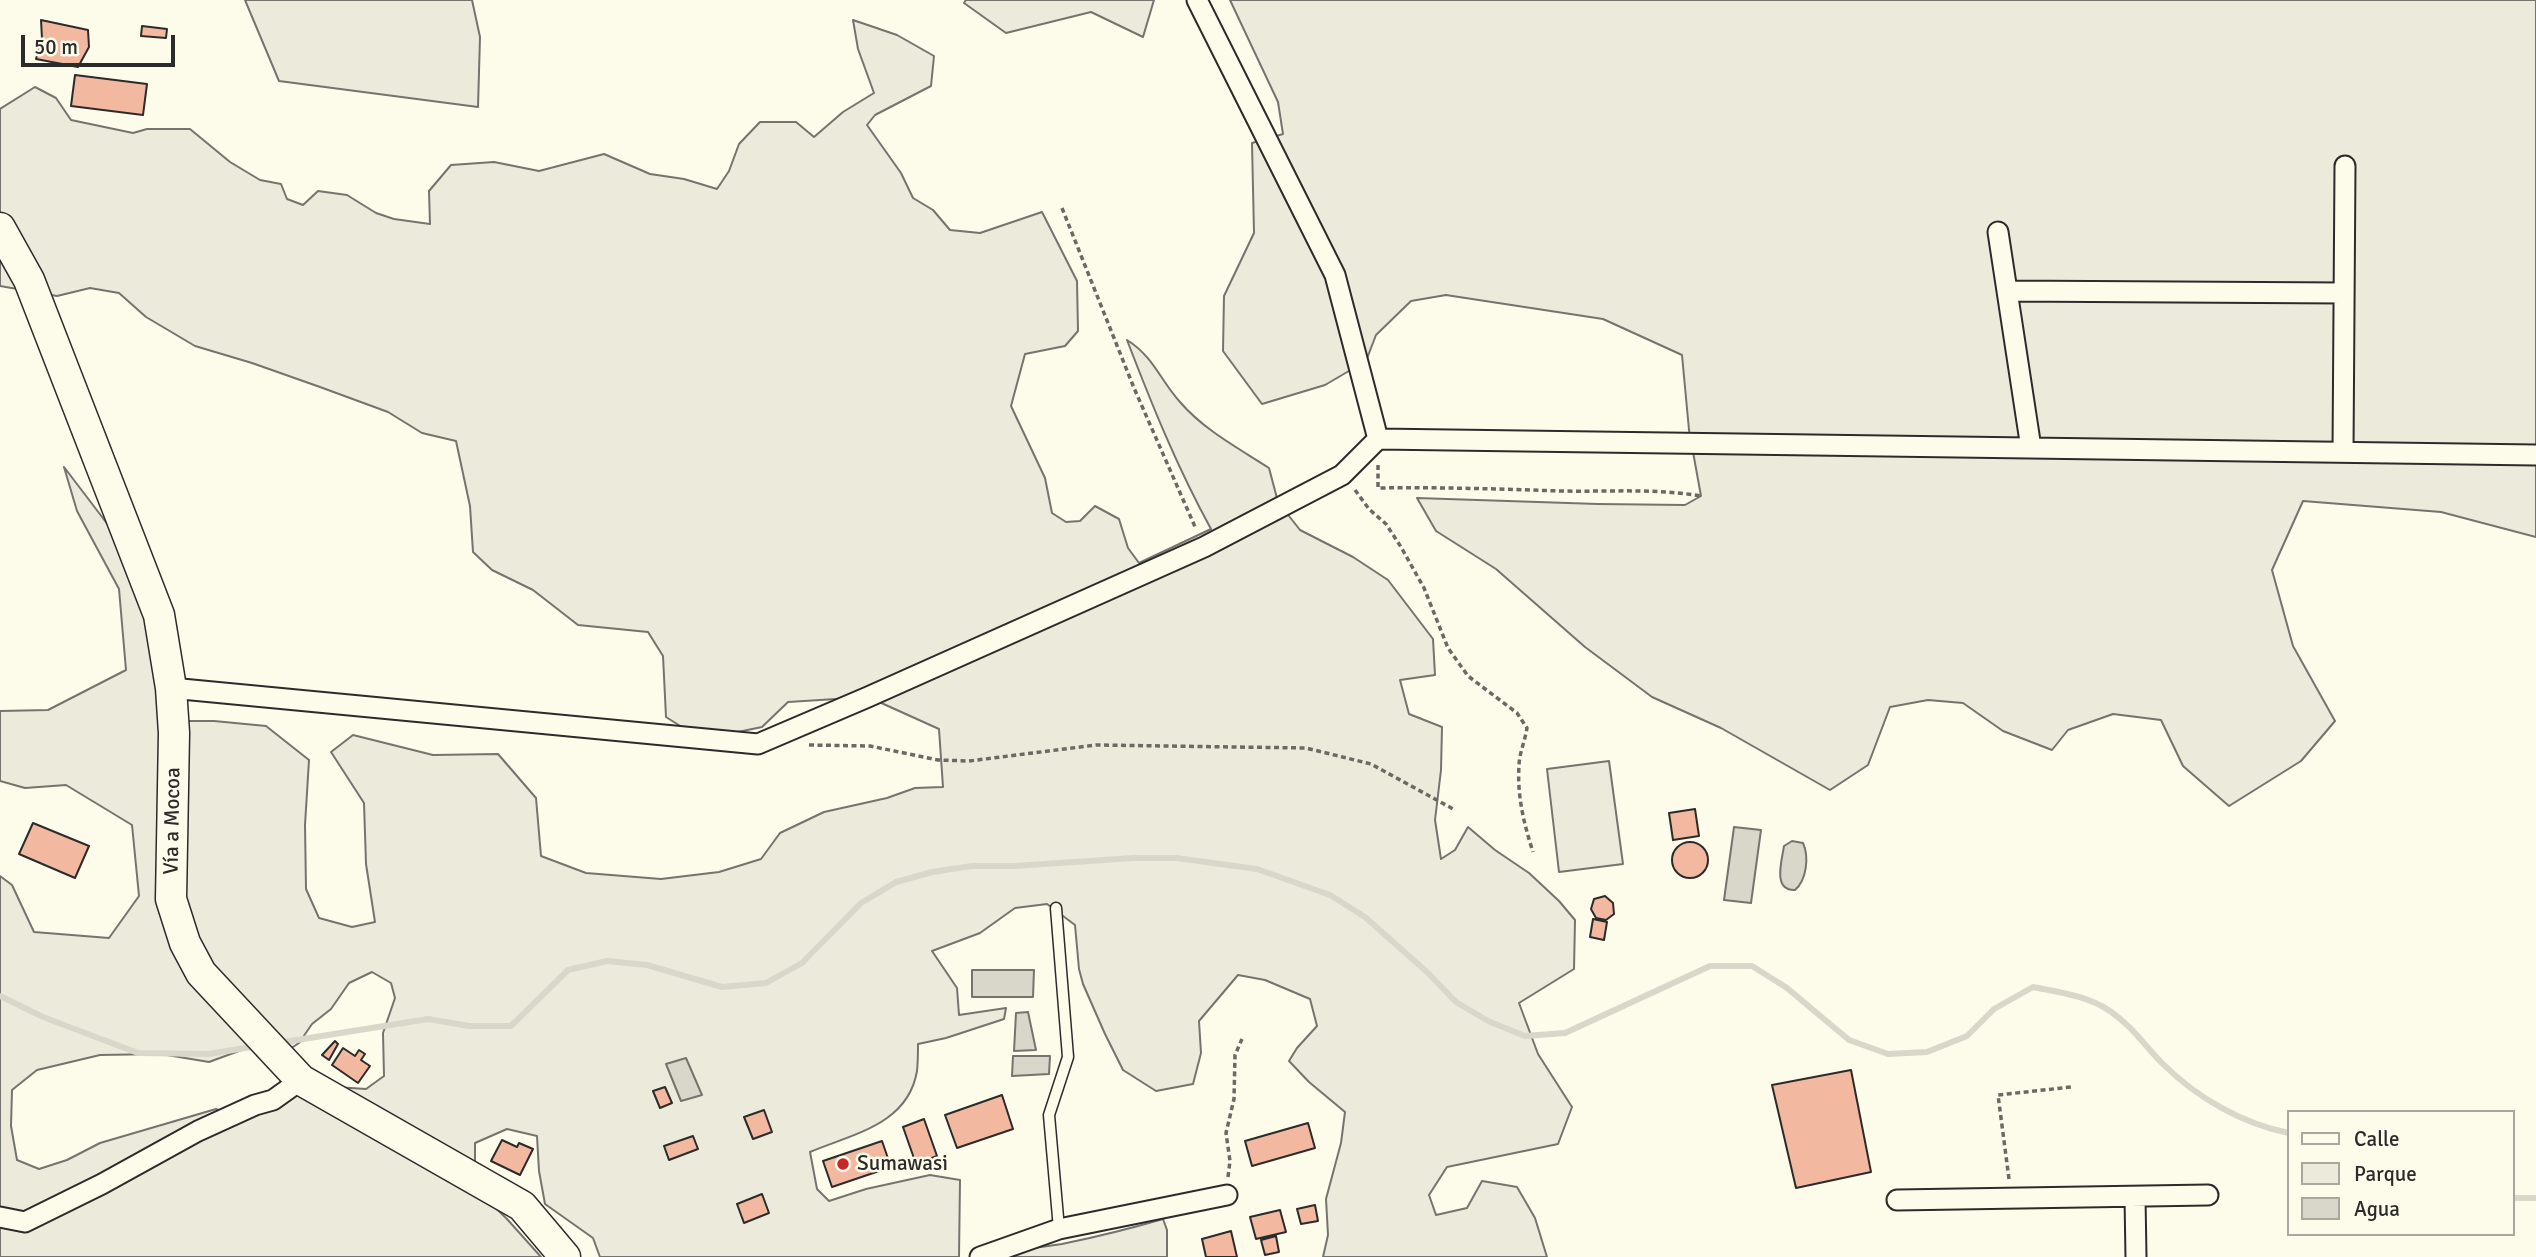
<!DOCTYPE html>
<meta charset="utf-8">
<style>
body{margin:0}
#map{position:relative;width:2536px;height:1257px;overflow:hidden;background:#fdfbea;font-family:Signika,sans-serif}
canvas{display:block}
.legend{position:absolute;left:2287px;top:1110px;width:228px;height:126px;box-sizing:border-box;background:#fdfbea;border:2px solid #a9a89e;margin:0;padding:9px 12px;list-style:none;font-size:21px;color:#2b2b2b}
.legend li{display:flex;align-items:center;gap:14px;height:35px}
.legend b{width:35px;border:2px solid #a9a89e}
.scale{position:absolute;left:21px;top:35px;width:154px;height:32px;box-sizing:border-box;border:4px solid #2b2b2b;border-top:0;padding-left:9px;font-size:21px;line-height:24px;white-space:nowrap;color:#2b2b2b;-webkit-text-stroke:5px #fdfbea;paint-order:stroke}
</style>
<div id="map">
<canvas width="2536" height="1257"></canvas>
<ul class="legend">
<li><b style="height:9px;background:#fdfbea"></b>Calle</li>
<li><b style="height:19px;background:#ecebdb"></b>Parque</li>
<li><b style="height:19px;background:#d8d7c9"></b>Agua</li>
</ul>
<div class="scale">50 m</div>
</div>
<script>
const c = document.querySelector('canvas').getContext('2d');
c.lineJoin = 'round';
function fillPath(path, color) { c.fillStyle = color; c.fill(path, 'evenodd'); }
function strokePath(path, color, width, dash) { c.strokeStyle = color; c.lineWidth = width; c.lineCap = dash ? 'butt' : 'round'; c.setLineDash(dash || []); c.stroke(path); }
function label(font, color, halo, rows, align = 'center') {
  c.font = font + ' Signika,sans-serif'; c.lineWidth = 5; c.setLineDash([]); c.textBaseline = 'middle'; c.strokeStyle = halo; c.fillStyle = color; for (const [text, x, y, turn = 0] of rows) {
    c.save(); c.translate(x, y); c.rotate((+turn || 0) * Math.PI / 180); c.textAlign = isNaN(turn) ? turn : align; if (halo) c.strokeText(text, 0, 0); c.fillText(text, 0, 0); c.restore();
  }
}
const green = new Path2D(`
 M245,0H472L480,37L478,107L279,81Z
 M966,0H1154L1143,37L1091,12L1006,33L964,3Z
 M1230,0H2536V537L2441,512L2303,501L2272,570L2293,646L2335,721L2301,761L2229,806L2183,766L2161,720L2113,714L2068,730L2052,750L2003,731L1963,703L1928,700L1890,707L1868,765L1830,790L1721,728L1652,697L1585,647L1496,569L1436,531L1417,498L1598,504L1685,505L1701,496L1689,430L1682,355L1603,319L1446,295L1411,301L1376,335L1366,361L1325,385L1262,404L1223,351L1224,296L1254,233L1252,143L1283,134L1278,102Z
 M853,20L897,35L934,56L931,86L875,115L867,125L901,173L913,198L933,210L950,230L980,233L1042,212L1077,281L1078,331L1065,346L1025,354L1011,406L1045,478L1052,513L1066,522L1080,521L1095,506L1119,519L1128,548L1139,563L1211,529C1177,467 1152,405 1127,340C1154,357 1160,380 1180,402C1204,430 1238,448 1269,468L1278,502L1300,530L1353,557L1388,580L1433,639L1435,675L1400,680L1409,714L1442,727L1441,770L1435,820L1441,859L1455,850L1468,827L1495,850L1529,873L1559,901L1575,920L1574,969L1519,1003L1538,1054L1572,1107L1558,1144L1447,1167L1429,1195L1436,1215L1467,1208L1482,1181L1517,1187L1535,1218L1547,1257H1323L1328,1235L1326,1199L1341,1143L1345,1112L1309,1082L1289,1061L1297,1048L1317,1026L1310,999L1265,980L1238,975L1199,1021L1201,1053L1193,1084L1156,1091L1123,1070L1105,1034L1083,984L1079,969L1075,925L1047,904L1015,908L980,933L932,951L957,988L959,1015L1006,1008L1004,1019L946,1038L918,1044C918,1053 918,1062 917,1071C908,1125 852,1134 810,1152L817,1189L829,1201L866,1189L930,1175L960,1180L959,1257H600L593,1238L545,1204L539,1171L537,1136L507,1129L475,1143V1188L507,1219L541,1257H0V876L12,885L34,932L109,938L139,896L132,825L66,785L25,788L0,781V711L48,710L126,670L119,589L77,511L64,467L115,534L157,652L160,721H214L266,726L309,760L305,825L306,889L319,918L352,927L375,922L366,864L364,803L331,752L353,735L433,755L498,754L536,798L541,856L586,873L661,879L719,872L761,859L780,833L824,812L887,798L915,788L943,787L939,729L868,697L788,702L762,727L718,736L685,729L666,717L663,656L648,632L578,625L533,590L492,570L473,552L470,506L456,441L422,433L388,412L320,387L252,363L195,346L146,317L119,293L90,288L57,296L0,286V109L35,87L56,98L71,120L133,133L147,129H190L230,162L260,180L281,184L287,199L303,205L318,191L347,195L376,213L394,219L430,224L429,191L451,165L494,162L539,171L604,154L650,174L684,179L717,189L729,171L739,144L760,122H796L814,137L843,112L874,93L858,49ZM372,972L391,983L395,998L383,1033L384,1076L366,1089L336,1087L298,1093L263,1113L238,1119L216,1109L100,1143L67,1160L39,1169L17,1160L11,1126L12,1090L37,1070L100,1055L161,1054L209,1062L247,1048L293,1047L299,1043L312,1024L331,1009L349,983Z
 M1609,761L1623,864L1559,872L1547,769Z
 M1163,1219L1167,1230V1257H1010L1009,1253C1026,1248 1044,1247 1062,1244C1096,1237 1129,1229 1163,1219Z`);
const water = new Path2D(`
 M1734,827L1761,830L1751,903L1724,900Z
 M1792,841L1803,843C1809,856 1807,880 1795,890C1772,891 1782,860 1784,846Z
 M972,970H1034L1033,997H972Z
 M1028,1012L1036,1050L1014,1051L1016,1013Z
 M1013,1056H1050L1049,1074L1012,1076Z
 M686,1058L702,1095L681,1101L666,1064Z`);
const stream = new Path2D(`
 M0,996L43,1017L138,1053L209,1054L257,1046
 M278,1043L428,1019L469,1026H511L568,970L607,961L647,965L722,987L766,983L802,963L861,903L896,882L932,872L972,866H1014L1134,858H1176L1257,869L1330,895L1365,917L1427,972L1456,1002L1488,1021L1525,1036L1565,1033L1710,966H1752L1787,988L1849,1040L1888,1054L1927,1052L1967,1036L1994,1009L2033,987C2058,992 2088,996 2110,1011C2133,1027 2144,1045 2163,1064C2197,1098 2243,1124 2289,1133
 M2513,1198H2536`);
const building = new Path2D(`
 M41,20L88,30L89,47L78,67L36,59L42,39Z
 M142,26L167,29L166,38L141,36Z
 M75,75L147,84L143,115L71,106Z
 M1695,809L1699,836L1673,840L1669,813Z
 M33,823L89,846L75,878L19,854Z
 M1672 860a18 18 0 1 1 36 0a18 18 0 1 1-36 0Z
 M1605,896L1613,903L1614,914L1606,920L1596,918L1591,909L1594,899Z
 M1593,919L1607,922L1604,940L1590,937Z
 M335,1041L338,1044L329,1060L322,1055Z
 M343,1048L355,1056L359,1050L365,1054L361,1060L370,1066L358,1083L332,1065Z
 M1851,1070L1871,1172L1796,1188L1772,1085Z
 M665,1087L672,1103L660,1108L653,1091Z
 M1002,1095L1013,1129L957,1148L945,1115Z
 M764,1110L772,1132L753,1139L744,1117Z
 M924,1119L937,1156L916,1164L903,1127Z
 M1308,1123L1315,1148L1252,1166L1245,1141Z
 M693,1136L698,1149L669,1160L664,1146Z
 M502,1140L517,1147L519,1143L533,1149L520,1175L491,1161Z
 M882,1141L891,1167L832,1187L823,1161Z
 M762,1194L769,1213L744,1223L737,1204Z
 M1315,1205L1318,1221L1301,1224L1297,1209Z
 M1280,1210L1286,1232L1256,1239L1250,1217Z
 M1231,1231L1237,1257H1206L1202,1239Z
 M1276,1236L1279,1252L1265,1255L1261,1240Z`);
const path = new Path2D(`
 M1062,208L1134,388L1196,529
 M1378,465V488C1440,487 1500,489 1561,491C1608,492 1654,488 1701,496
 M1355,490L1369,509L1386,524L1401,547L1424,588L1448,648L1468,676L1517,713L1527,728C1525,741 1519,754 1519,766C1517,796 1524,824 1533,852
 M809,745L870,746L938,760L969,761L1096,745L1306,748L1371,764L1455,810
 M1228,1177L1230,1161L1226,1133L1234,1099L1235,1055L1242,1039
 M2009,1179L1998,1095L2071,1087`);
const service = new Path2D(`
 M1056,908L1068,1057L1049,1115L1059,1229`);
const minor = new Path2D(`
 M1197,0L1335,275L1378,439
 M1998,232L2031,448
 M2007,291L2344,293
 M2343,452L2345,166
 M171,688L758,744L868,697L1204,547L1342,475L1378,439L2536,455
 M2135,1197L2136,1257
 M1897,1200L2208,1195
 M0,1217L25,1222L102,1184L198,1131L255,1105L273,1100L301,1080
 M980,1257L1059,1229L1227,1195`);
const primary = new Path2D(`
 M0,228L29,280L159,615L171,688L174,733L171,899L185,943L201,973L301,1080L522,1206L565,1257`);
const markers = [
 [843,1164,7,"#c62828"]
];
const streetNames = [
 ["Vía a Mocoa",173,821,-89]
];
const poiNames = [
 ["Sumawasi",857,1164]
];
fillPath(green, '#ecebdb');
strokePath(green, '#74746e', 2);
fillPath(water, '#d8d7c9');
strokePath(water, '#74746e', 2);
strokePath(stream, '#d8d7c9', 6);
fillPath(building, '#f2b8a0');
strokePath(building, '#2b2b2b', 2);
strokePath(service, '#2b2b2b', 13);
strokePath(minor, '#2b2b2b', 23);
strokePath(primary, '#2b2b2b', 33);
strokePath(path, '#6a6964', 3.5, [5, 3.5]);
strokePath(service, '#fdfbea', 10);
strokePath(minor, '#fdfbea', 19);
strokePath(primary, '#fdfbea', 30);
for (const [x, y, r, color] of markers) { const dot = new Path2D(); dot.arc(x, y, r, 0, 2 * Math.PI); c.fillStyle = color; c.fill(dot); strokePath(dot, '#fdfbea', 2.5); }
label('21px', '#2b2b2b', '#fdfbea', streetNames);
label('21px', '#2b2b2b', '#fdfbea', poiNames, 'left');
</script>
